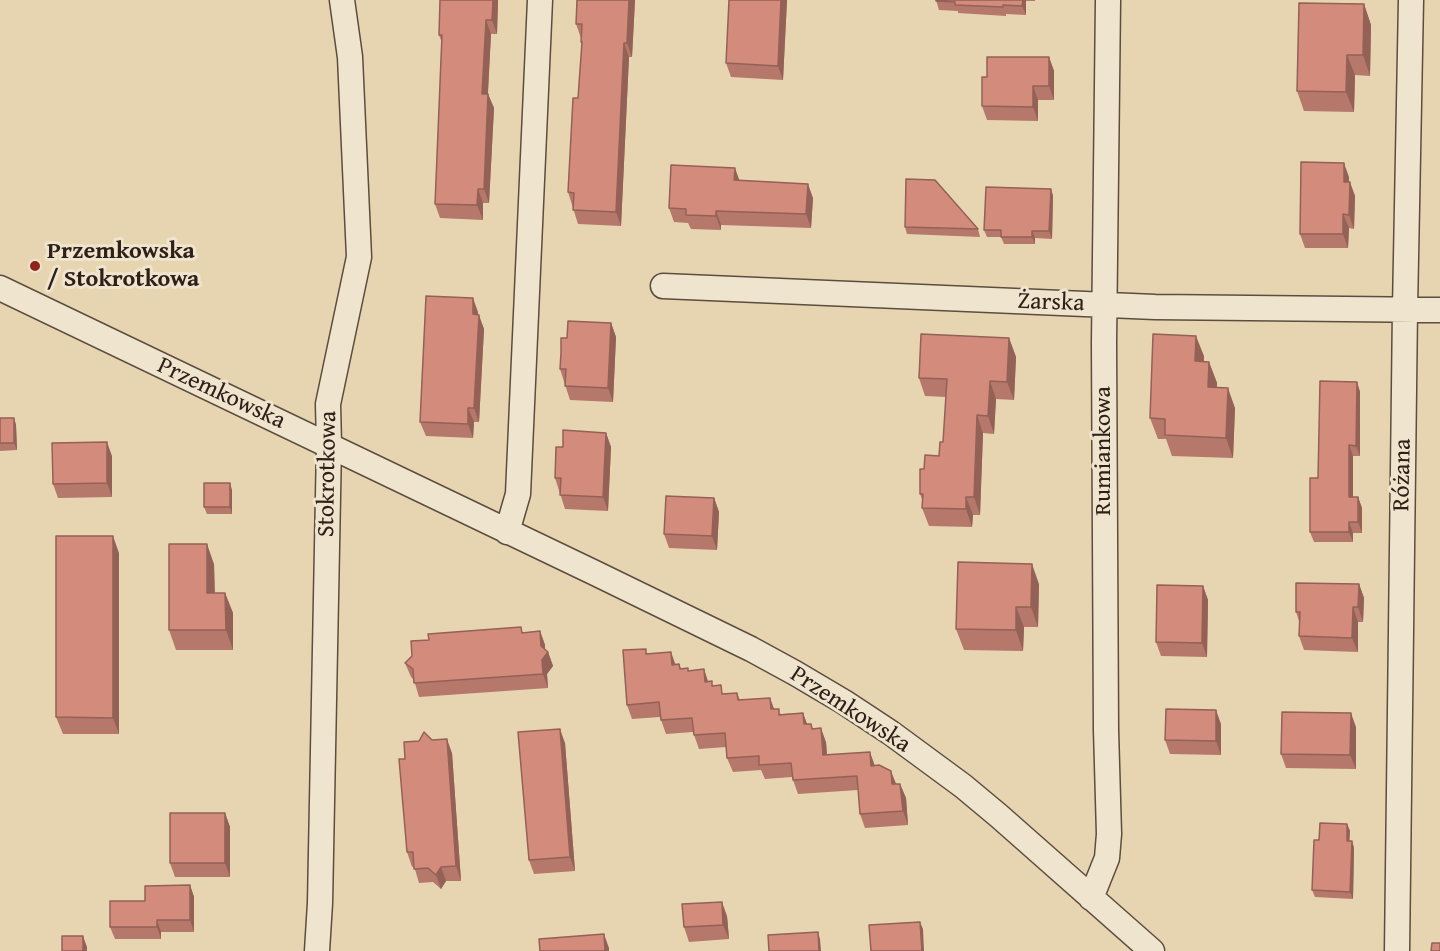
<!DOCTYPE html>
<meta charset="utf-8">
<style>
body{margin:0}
canvas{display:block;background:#e7d5b2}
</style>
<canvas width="1440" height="951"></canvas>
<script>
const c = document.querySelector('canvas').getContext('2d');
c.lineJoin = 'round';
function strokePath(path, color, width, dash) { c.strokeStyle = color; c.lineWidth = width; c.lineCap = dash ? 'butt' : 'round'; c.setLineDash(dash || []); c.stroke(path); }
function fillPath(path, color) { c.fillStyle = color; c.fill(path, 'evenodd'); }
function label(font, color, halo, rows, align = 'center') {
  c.font = font + ' "Gentium Book Plus",serif'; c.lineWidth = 6; c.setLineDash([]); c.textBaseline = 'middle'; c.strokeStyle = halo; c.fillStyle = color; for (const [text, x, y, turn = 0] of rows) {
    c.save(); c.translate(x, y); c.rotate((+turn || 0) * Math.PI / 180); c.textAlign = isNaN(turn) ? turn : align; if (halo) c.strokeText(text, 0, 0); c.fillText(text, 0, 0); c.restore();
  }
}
const street = new Path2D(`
 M663,286L1155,307L1440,310
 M0,288L595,573L751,649L795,673L844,702L891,733L963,786L999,816L1152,951
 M507,532L518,494L540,0
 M1091,898L1107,858L1109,834L1106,730L1104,343L1108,0
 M317,951L320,903L329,445L328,404L359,257L350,57L342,0
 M1397,951L1405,309L1411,0`);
const wall = new Path2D(`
 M440,0H498L497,34H491L488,94L494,108L489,203H483V220L440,218L435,204L442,43L439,35Z
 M577,0H635L632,57H629L621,226L578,224L568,192L578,98L582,44L581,38L576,24Z
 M787,0L783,80L731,77L726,63Z
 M936,0H1035V1H1026V15L1006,14V16L958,13V11L939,10Z
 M1364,4L1371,25L1370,76L1355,75L1354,112L1304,111L1297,91Z
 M1049,57L1054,71V100H1038V121L987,120L982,106L987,77Z
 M1349,177V182L1355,196L1354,229L1349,228L1348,248H1305L1300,234Z
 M739,180L813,198L811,228L721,225V230L691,229L688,223L674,222L669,208Z
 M1051,189L1053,196L1052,239L1035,238V244H1004L1001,237H987L984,230Z
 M905,227L978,229L980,237L907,234Z
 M478,312V315L484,329L479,422H474L473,438L426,436L420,422Z
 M611,323L616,337L613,402L570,400L560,369L567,338Z
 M1009,338L1016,357L1014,400L996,399L994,434L983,433L980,515H973L972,527L929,526L922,508L923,502L920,494L924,469L939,456L943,442L946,397L925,396L919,378Z
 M1204,356L1203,362H1209L1217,383L1216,387L1235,408L1233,458L1172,456L1166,439H1158L1150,418Z
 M1357,382L1360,392V456H1353V497H1358L1362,508V533H1353V542H1314L1310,532L1318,478Z
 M0,418H14L16,425L17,450L0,451Z
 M606,433L611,447L608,511L565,509L555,478L563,447Z
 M112,456V497L58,498L53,484Z
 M232,490V514H207L204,507Z
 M714,498L719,512L717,550L669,548L664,534Z
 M119,553V734H63L56,717Z
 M214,564L215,593H225L233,613V650H176L169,630Z
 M1039,584L1038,627H1024L1023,651L964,650L956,629Z
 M1359,584L1364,598L1363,622H1358V652L1304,650L1299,636V621L1296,612Z
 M1203,586L1208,600L1207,657L1161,656L1156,642Z
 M540,631L545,645V650L548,652L553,666L547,674L548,688L419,697L414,680L411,677L405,663L523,633Z
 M648,654L676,664H679L681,669L689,671L708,681L724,694L737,693L740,700L770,698L774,709L781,714L803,713L807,724H811L813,729L826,742L827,754L875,766L896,784H900L906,798L908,825L865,828L860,814L858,790L798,794L792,777L765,779L761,770L733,772L727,758L726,747L699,749L693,732L666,734L660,717L632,719L627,705Z
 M1221,724V755L1170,754L1165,740Z
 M1356,727V769L1286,768L1281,754Z
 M432,740L452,753L461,881H446L441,889L433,882L419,883L414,866L412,867L407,852Z
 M565,743L575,871L534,874L529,860Z
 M225,813L230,827V877H175L170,863Z
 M1347,824L1350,831L1349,841H1352L1354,848L1353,899L1315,897L1312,890L1319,840Z
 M190,885L194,897V932H161V939H115L110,927L145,901Z
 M727,916L729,939L689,942L684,927Z`);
const shadedWall = new Path2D(`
 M493,0H498L497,34L492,20Z
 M629,0H635L632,57L627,43Z
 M781,0H787L783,80L778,66Z
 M1023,0H1026V15L1022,6Z
 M1364,4L1371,25L1370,76L1363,55Z
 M486,20L491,34L487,108L482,94Z
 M624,43L629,57L621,226L616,212Z
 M1347,55L1355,75L1354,112L1346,92Z
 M1049,57L1054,71V100L1049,86Z
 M1033,86L1038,100V121L1033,107Z
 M488,94L494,108L489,203L484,189Z
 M1344,163L1349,177V196L1344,182Z
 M735,168L740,182L734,180Z
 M1350,182L1355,196L1354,229L1349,215Z
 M808,184L813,198L811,228L806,214Z
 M478,189L483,203V220L477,205Z
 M1051,189L1053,196L1052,239L1049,231Z
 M716,211L721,225V230L716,216Z
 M1343,214L1349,228L1348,248L1343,234Z
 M1032,231L1035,238V244L1032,237Z
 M473,298L478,312V329L473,314Z
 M479,315L484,329L479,422L474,408Z
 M611,323L616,337L613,402L608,388Z
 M1196,336L1204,356L1203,382L1195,361Z
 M1009,338L1016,357L1014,400L1007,382Z
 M1209,362L1217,383L1216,408L1208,387Z
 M990,381L996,399L994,434L988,416Z
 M1357,382L1360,392V456L1356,446Z
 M1228,388L1235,408L1233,458L1226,438Z
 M468,408L474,422L473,438L468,424Z
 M977,415L983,433L980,515L974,497Z
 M14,418L16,425L17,450L14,443Z
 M606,433L611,447L608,511L603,497Z
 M107,442L112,456V497L107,483Z
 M1349,445L1353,456V508L1349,497Z
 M230,483L232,490V514L230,507Z
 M966,497L973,515L972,527L966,509Z
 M1358,497L1362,508V533L1358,522Z
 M714,498L719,512L717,550L712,536Z
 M1349,522L1353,533V542L1349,532Z
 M113,536L119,553V734L113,718Z
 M207,544L214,564L215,613L207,593Z
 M1032,564L1039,584L1038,627L1031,607Z
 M1359,584L1364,598L1363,622L1358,607Z
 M1203,586L1208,600L1207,657L1202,643Z
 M225,593L233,613V650L226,630Z
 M1016,607L1024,627L1023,651L1016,630Z
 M1353,607L1358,622V652L1352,638Z
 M540,631L545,645V655L548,652L553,666L547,674L548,688L543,674Z
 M671,652L676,666L672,665Z
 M704,669L709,684L705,682Z
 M770,698L775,712L771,709Z
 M1216,710L1221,724V755L1216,741Z
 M803,713L808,727L804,724Z
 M1351,713L1356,727V769L1350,755Z
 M821,728L826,742L828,769L823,755Z
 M560,729L565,743L575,871L570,857Z
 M447,739L452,753L461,881L456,866Z
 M870,752L875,766H871Z
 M891,771L897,786L892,784Z
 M900,784L906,798L908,825L903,811Z
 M225,813L230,827V877L225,863Z
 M1347,824L1350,831L1349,848L1347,841Z
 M1352,841L1354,848L1353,899L1350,892Z
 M441,867L446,881L441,889L436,875Z
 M190,885L194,897V932L190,920Z
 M722,902L727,916L729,939L723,925Z
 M157,920L161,932V939L157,927Z
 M920,922L923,929L924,951H922Z
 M818,932L820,939L821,951H819Z
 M604,934L609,948V951H605Z
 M83,936L87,947V951H83Z`);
const building = new Path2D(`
 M440,0H493L492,20H486L482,94H488L484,189H478L477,205L435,204L442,35H439Z
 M577,0H629L627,43H624L616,212L573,210L574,193L568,192L573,98H578L582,42H581L582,24H576Z
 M729,0H781L778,66L726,63Z
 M936,0H1023L1022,6L1003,5V7L955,5V2L936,1Z
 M1299,3L1364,4L1363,55H1347L1346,92L1297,91Z
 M987,57H1049V86H1033V107L982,106V77H987Z
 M1301,162L1344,163V182H1350L1349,215L1343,214V234H1300Z
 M671,165L735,168L734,180L808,184L806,214L716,211V216L686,215V209L669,208Z
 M906,179L935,180L978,229L905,227Z
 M986,187L1051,189L1049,231H1032V237H1001V230H984Z
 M426,296L473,298V314L479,315L474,408H468V424L420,422Z
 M568,321L611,323L608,388L565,386L566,369H560L561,353V338H567Z
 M921,334L1009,338L1007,382L990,381L988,416L977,415L974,497H966V509L922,508L923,494H920V469H924L925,455L939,456L940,442H943L947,379L919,378Z
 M1153,334L1196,336L1195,361L1209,362L1208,387L1228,388L1226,438L1165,435V419L1150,418Z
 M1320,381L1357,382L1356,446L1349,445V497H1358V522H1349V532H1310V478H1318Z
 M0,418H14V443H0Z
 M563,430L606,433L603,497L560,495L561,478H555L556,447H563Z
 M107,442V483L53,484L52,443Z
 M204,483H230V507H204Z
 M666,496L714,498L712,536L664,534Z
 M56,536H113V718L56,717Z
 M169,544H207V593H225L226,630H169Z
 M958,562L1032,564L1031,607H1016V630L956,629Z
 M1296,583L1359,584L1358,607H1353L1352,638L1299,636L1300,612H1296Z
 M1157,585L1203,586L1202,643L1156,642Z
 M521,627L522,633L540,631L541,646L548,652L542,660L543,674L414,683L413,669L405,663L412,656L411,641L429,640L428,634Z
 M646,649V654L671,652L672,665L679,664L680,669L688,668V671L704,669L705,682L712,681V686L721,685L722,694L737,693L738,700L770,698L771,709H779V715L803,713L804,724H811L812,729L821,728L823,755L870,752L871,766L879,765L891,771L892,784H900L903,811L860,814L857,776L793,780L791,763L759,765V756L727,758L725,733L694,735L692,718L661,720L659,702L627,705L623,650Z
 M1166,709L1216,710V741L1165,740Z
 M1282,712L1351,713L1350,755L1281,754Z
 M560,729L570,857L529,860L518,732Z
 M424,732L432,740L447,739L456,866L441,867L436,875L428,868L414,869L413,852H407L399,759H405L404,742L419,741Z
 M170,813H225V863H170Z
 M1320,823L1347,824V841H1352L1350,892L1312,890L1314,840H1319Z
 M190,885V920H157V927H110V901H145V886Z
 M722,902L723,925L684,927L682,904Z
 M920,922L922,951H871L869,925Z
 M818,932L819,951H769L768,935Z
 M604,934L605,951H540L539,939Z
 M62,936H83V951H62Z
 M1432,943H1440V951H1431Z`);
const markers = [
 [35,266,6,"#8f2418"]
];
const poiNames = [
 ["Przemkowska",47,252],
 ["/ Stokrotkowa",47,280]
];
const streetNames = [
 ["Żarska",1051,303,2],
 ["Przemkowska",221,394,25],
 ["Rumiankowa",1104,451,-90],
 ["Stokrotkowa",328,474,-89],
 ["Różana",1403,475,-89],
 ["Przemkowska",850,710,33]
];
strokePath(street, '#5c4d3e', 27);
strokePath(street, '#efe4cd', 24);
fillPath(wall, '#b5786b');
fillPath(shadedWall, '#946157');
fillPath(building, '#d38b7c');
strokePath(building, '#946157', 1.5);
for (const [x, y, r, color] of markers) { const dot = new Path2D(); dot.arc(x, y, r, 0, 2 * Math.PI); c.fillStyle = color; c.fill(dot); strokePath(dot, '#efe4cd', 2); }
label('bold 24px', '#2e2018', '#efe4cd', poiNames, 'left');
label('24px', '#2e2018', '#efe4cd', streetNames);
</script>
